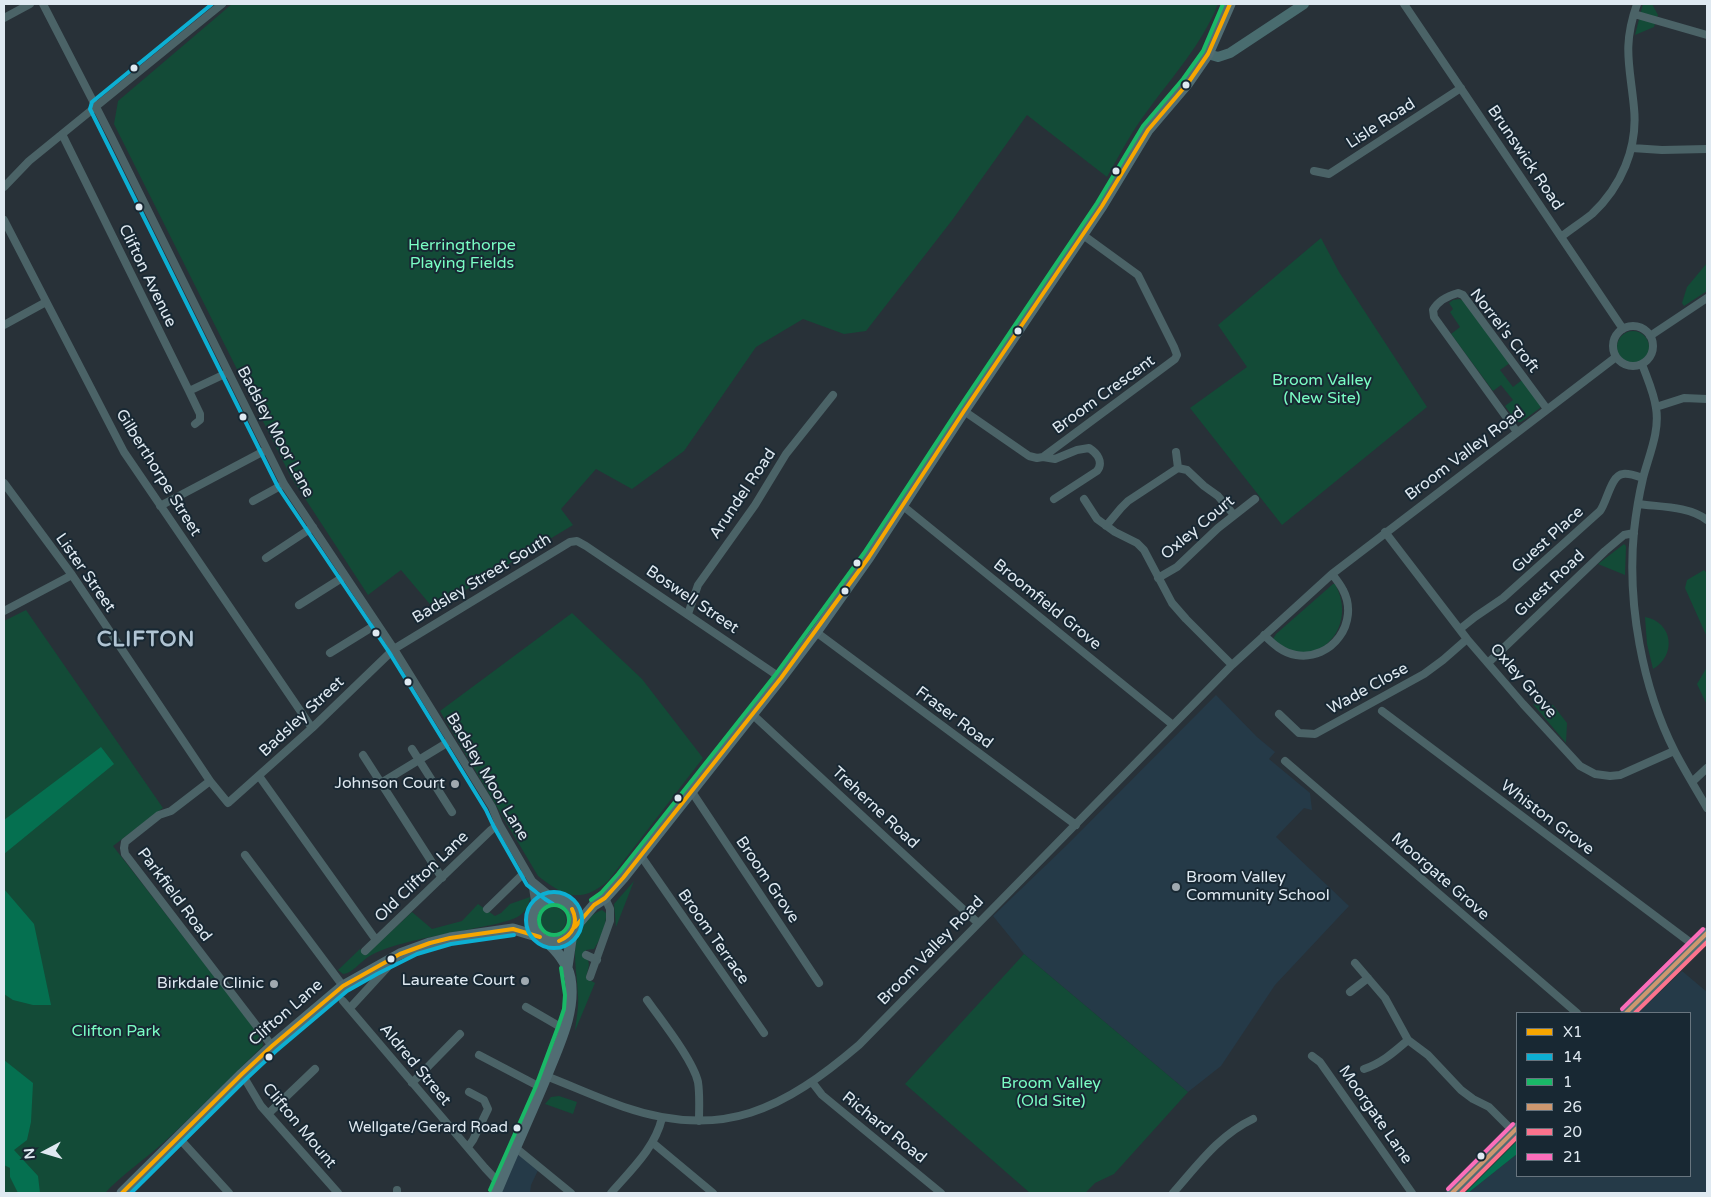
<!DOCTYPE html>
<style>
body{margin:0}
#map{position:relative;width:1711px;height:1197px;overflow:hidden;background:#283138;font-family:"Varela Round",sans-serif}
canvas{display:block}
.frame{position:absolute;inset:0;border:5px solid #dfe9f1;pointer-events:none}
.legend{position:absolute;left:1516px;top:1012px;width:175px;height:165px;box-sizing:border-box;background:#182833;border:1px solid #68757f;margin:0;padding:6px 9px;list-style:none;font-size:15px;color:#dfe9f1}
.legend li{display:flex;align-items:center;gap:10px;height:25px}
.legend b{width:25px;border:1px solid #68757f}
.north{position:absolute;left:20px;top:1127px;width:50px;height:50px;-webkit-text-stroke:4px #182833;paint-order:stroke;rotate:264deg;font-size:14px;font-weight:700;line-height:20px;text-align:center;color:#dfe9f1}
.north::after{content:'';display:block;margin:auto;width:18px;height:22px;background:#dfe9f1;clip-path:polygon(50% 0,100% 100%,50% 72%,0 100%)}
</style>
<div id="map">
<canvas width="1711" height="1197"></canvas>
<div class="frame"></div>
<ul class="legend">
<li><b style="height:6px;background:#f7a600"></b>X1</li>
<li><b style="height:6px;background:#0dafd3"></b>14</li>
<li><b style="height:6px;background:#1ab867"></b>1</li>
<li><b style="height:6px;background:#cd976f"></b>26</li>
<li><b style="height:6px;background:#fc738d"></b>20</li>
<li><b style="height:6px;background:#fb6dba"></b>21</li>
</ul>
<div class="north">N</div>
</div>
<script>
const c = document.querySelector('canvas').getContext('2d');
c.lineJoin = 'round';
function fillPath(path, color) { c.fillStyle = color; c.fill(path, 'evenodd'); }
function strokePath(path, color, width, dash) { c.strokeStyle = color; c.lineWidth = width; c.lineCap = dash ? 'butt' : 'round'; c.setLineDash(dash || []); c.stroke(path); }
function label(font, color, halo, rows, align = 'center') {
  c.font = font + ' "Varela Round",sans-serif'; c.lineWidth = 4; c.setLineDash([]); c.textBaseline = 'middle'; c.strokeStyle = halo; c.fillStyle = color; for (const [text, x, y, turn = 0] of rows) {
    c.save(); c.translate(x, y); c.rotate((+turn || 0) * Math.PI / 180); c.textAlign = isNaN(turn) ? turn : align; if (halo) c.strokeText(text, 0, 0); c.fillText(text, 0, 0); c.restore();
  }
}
const built = new Path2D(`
 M1216,695L1257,737L1275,752L1269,759L1310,793L1312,810L1304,808L1276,837L1349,906L1275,985L1221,1066L1188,1092L1024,954L993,916L1068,844Z
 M1682,971L1707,992V1193H1468L1517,1154V1176H1690V1013H1638Z
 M519,1148L541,1164L531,1185L530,1193H500Z`);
const green = new Path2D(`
 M232,4H1218C1202,44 1173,76 1148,110C1132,131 1120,154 1107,177L1027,115L953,219L866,331L844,334L803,319L756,347L684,451L632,489L596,469L561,509L573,525L434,609L401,570L368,595L291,477L114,124L118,101Z
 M1643,4H1652L1658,15L1654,27L1635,35Z
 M1321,238L1339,272L1427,407L1282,525L1190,408L1247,367L1218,325Z
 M1707,263V291L1684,306L1682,303L1687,287Z
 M1459,299L1464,301L1510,363L1500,370L1513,387L1522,380L1541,405L1540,408L1521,422H1517L1505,406L1513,400L1501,385L1493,391L1451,334L1460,327L1450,312L1453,309L1449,303L1453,300Z
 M1617 347a16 16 0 1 1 32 0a16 16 0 1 1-32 0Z
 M1624,544L1626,546L1625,575L1598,564Z
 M1704,570L1707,573V637L1685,588L1687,580Z
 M1333,584H1335C1360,629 1314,676 1273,639L1276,634Z
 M26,610L163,808L113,846L262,1038L263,1046C230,1078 197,1112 163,1143C144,1160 123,1174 105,1193H4V621Z
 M572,613L642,679L703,758L608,881C580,904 565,897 538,876L440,711Z
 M1645,617C1673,622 1677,655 1653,669L1647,644Z
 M1707,667V705L1697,684Z
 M1533,704L1553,705L1567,723L1566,743Z
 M634,881L616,927L614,904Z
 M530,897C529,905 526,911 519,916C504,925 460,930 441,935C420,939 385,946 368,957C360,962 353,973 343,974L338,970L360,949L367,954L412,912L432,929L462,921L478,904L495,916L501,913L510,904Z
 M540 920a13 13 0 1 1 26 0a13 13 0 1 1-26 0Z
 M602,910L606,913C607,924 600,940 594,949L586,950L583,956L588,959L589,965L586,978L595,983L575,1031C576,1020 579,1008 578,996C578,966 563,926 602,910Z
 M1024,954L1188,1092L1114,1174L1095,1183L1085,1193H1030L905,1084Z
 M559,1096L577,1102L573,1114L545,1104L551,1097Z`);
const forest = new Path2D(`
 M101,747L114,764L4,854V820Z
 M4,889L34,924L51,1005H33L13,1000L4,994Z
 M4,1060L33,1083L31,1122L27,1140L14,1150L38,1176L40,1193H18L10,1177V1168L4,1165Z
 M1517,1141V1154L1468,1193H1465Z`);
const street = new Path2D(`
 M43,4L111,136L284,484L394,649L492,807L499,824L532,881L548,894L556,898
 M1404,4L1623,329
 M1634,14L1707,35
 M4,18L30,4
 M62,134L189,391L227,373
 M1632,148L1662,150L1707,149
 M1314,171L1329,174L1461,88
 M4,187L29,161L222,4
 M4,220L124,452L312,728
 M1561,237C1571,229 1582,222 1592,214C1621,187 1638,148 1634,108C1630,65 1622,47 1637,4
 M4,325L46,302
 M1613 346a20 20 0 1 1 40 0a20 20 0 1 1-40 0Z
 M1650,336L1707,298
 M1642,364C1647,378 1654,393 1656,408C1660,431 1649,455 1643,478C1639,495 1636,513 1634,531C1627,603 1642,687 1675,752C1685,771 1696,789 1707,808
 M189,391L200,414V420L195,424
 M1656,407L1684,398L1707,399
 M964,411L1029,456L1037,458L1043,457L1175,359L1177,355L1174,347L1138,275L1083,235
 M1517,432L1434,317L1433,310C1438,301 1447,296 1458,293L1463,295L1547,409
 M1176,452L1178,468
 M1043,457L1055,459L1077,450L1089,448C1097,453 1104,462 1097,471L1054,499
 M4,483L72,575L210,781L228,803L312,728L394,649L570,542L577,541L586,546L781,678
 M1084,499L1097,519L1115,532L1137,543L1144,550L1172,603L1186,619L1232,665
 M253,501L284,484
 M1638,504C1660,507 1689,506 1707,520
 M160,506L266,450
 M903,506L1173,725
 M1106,526L1121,508L1128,501L1178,468L1187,470L1204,486L1218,496L1234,515
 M1385,532L1467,639L1523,704L1580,766L1595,774L1610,776L1620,775L1674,751
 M266,558L313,527
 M1158,578L1177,567L1218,528L1255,499
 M299,605L345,576
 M4,611L72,575
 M688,614L698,585L755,505L786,454L833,395
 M1460,629L1475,617L1503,598L1600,511C1607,502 1611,475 1623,474C1629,473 1637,476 1643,478
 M816,632L1076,825
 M1264,635C1273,644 1283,653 1296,655C1332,661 1360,622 1343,590C1340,584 1336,579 1332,574
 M330,653L377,624
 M1489,662L1605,551L1624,535L1634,533
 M1382,711L1695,946
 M752,714L978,923
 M1279,714L1299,733L1315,734L1424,674L1443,660L1467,639
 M412,749L452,812
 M363,755L442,878
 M1285,761L1577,1013
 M259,776L376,940
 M210,781L171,811L159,815L125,842L124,848L125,854L272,1046
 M1692,782L1707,768
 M381,783L450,741
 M692,792L819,983
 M245,855L343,986
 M641,856L764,1033
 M532,881L536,908
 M487,909L526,871
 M365,951L491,830L499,824
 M586,955L597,960
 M1355,963L1385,998L1408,1040L1428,1055L1461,1090L1473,1099L1489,1107L1514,1132
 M590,977L610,921V909L605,898
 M1350,992L1368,978
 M647,1000C661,1020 693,1060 698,1082C700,1095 699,1108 699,1121
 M343,1001L485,1168L500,1184
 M526,1007L564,1029
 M350,1008L395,959
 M479,1055L542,1088
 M1312,1056L1320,1062L1412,1193
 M1364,1069C1382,1063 1394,1052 1408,1040
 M242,1074L261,1106L338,1193
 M546,1076C572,1086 598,1098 624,1107C723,1141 784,1109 859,1045L1232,665L1332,574L1616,357
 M812,1082L822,1095L941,1193
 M412,1083L460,1034
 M268,1114L315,1069
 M178,1137L229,1193
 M653,1143L713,1193
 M468,1147L473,1140L488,1109L484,1100L469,1092
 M516,1148L571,1193
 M397,1190V1193
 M611,1193C631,1170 655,1148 662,1118
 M1173,1193C1197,1166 1219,1135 1253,1119`);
const secondary = new Path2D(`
 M1208,54L1218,57L1230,53L1304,4`);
const primary = new Path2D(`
 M532 920a22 22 0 1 1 44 0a22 22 0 1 1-44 0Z
 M575,927L594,905L605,898L623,878L781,678L816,632L869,557L964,411L1102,206L1148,130L1188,83L1208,54L1230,4
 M567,967L572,933
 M1626,1013L1707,933
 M122,1193L242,1074L272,1046L343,986L400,954L430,943L450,938L513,929L540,937
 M496,1193C512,1154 530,1116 546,1077C558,1046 576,1012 570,978C567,962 557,951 545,940
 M1452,1193L1517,1128`);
const bus1 = new Path2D(`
 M575,927L594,905L605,898L623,878L781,678L869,557L964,411L1102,206L1148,130L1188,83L1208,54L1230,4
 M559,941C573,935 579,923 572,909
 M122,1193L242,1074L272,1046L343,986L400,954L430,943L450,938L513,929L540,937`);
const bus2 = new Path2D(`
 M212,4L92,102L90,109L278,487L389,652L486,810L494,827L527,885L545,899L553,904
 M526 920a28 28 0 1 1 56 0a28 28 0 1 1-56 0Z
 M131,1193L246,1079L276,1051L347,991L377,974L417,954L451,944L514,935`);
const bus3 = new Path2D(`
 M591,900L601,893L618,874L776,674L864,553L959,408L1097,203L1143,126L1183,79L1203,51L1223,4
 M539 920a15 15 0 1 1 30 0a15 15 0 1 1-30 0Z
 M490,1190L536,1086L558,1027L564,1009L565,995L561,968`);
const bus4 = new Path2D(`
 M1626,1013L1707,933
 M1452,1193L1517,1128`);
const bus5 = new Path2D(`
 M1635,1013L1707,942
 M1461,1193L1517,1137`);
const bus6 = new Path2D(`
 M1622,1009L1703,929
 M1448,1189L1513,1124`);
const markers = [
 [134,68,4.5,"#dfe9f1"],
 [1186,85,4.5,"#dfe9f1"],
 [1116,171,4.5,"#dfe9f1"],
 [139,207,4.5,"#dfe9f1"],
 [1018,331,4.5,"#dfe9f1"],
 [243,417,4.5,"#dfe9f1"],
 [857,563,4.5,"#dfe9f1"],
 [845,591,4.5,"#dfe9f1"],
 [376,633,4.5,"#dfe9f1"],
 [408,682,4.5,"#dfe9f1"],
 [455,784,5,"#9fa9b0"],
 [678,798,4.5,"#dfe9f1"],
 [1176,887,5,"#9fa9b0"],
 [391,959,4.5,"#dfe9f1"],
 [525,981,5,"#9fa9b0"],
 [274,984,5,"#9fa9b0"],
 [269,1057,4.5,"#dfe9f1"],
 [517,1128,4.5,"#dfe9f1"],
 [1481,1156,4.5,"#dfe9f1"]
];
const busNames = [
 ["Wellgate/Gerard Road",508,1128]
];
const streetNames = [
 ["Lisle Road",1381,124,-33],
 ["Brunswick Road",1525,158,56],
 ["Clifton Avenue",147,276,64],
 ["Norrel's Croft",1504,331,52],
 ["Broom Crescent",1104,395,-36],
 ["Badsley Moor Lane",275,432,62],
 ["Broom Valley Road",1465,454,-37],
 ["Gilberthorpe Street",158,473,58],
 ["Arundel Road",743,494,-56],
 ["Oxley Court",1198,528,-40],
 ["Guest Place",1548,540,-42],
 ["Lister Street",85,573,55],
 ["Badsley Street South",482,579,-31],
 ["Guest Road",1550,584,-43],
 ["Boswell Street",692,600,34],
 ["Broomfield Grove",1047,605,39],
 ["Oxley Grove",1523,681,49],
 ["Wade Close",1368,689,-29],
 ["Badsley Street",302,717,-43],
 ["Fraser Road",954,718,37],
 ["Badsley Moor Lane",487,777,59],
 ["Treherne Road",875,808,43],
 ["Whiston Grove",1547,818,37],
 ["Old Clifton Lane",422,877,-44],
 ["Moorgate Grove",1440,877,41],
 ["Broom Grove",767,880,56],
 ["Parkfield Road",174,895,53],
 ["Broom Terrace",713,937,55],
 ["Broom Valley Road",931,951,-46],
 ["Clifton Lane",286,1013,-41],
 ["Aldred Street",415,1065,50],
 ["Moorgate Lane",1375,1115,55],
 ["Clifton Mount",299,1126,50],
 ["Richard Road",884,1128,39]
];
const parkNames = [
 ["Herringthorpe",462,246],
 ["Playing Fields",462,264],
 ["Broom Valley",1322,381],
 ["(New Site)",1322,399],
 ["Clifton Park",116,1032],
 ["Broom Valley",1051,1084],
 ["(Old Site)",1051,1102]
];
const poiNames = [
 ["Johnson Court",445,784],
 ["Broom Valley",1186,878,"left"],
 ["Community School",1186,896,"left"],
 ["Laureate Court",515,981],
 ["Birkdale Clinic",264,984]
];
const districtNames = [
 ["CLIFTON",146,640]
];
fillPath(built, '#253a48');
fillPath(green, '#134b37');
fillPath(forest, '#057050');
strokePath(street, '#4b6367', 8);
strokePath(secondary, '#496c6f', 10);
strokePath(primary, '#516d73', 11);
strokePath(bus1, '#f7a600', 4);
strokePath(bus2, '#0dafd3', 4);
strokePath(bus3, '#1ab867', 4);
strokePath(bus4, '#cd976f', 4);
strokePath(bus5, '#fc738d', 4);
strokePath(bus6, '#fb6dba', 4);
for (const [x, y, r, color] of markers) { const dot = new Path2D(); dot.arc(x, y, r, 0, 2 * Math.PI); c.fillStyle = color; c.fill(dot); strokePath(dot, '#182833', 2); }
label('15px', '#dfe9f1', '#182833', busNames, 'right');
label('16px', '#dfe9f1', '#182833', streetNames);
label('16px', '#7afdc4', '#182833', parkNames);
label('16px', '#dfe9f1', '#182833', poiNames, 'right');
c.letterSpacing = '1px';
label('bold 21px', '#b0c4d3', '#182833', districtNames);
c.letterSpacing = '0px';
</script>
